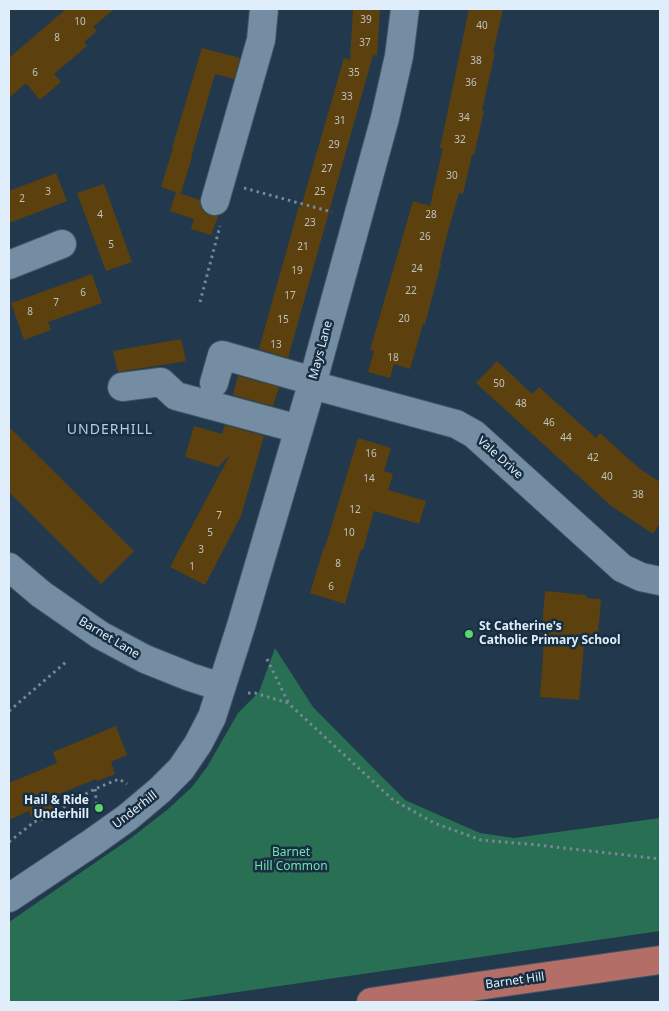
<!DOCTYPE html>
<style>
body{margin:0}
#map{position:relative;width:669px;height:1011px;overflow:hidden;background:#22384c;font-family:"Noto Sans",sans-serif}
canvas{display:block}
.frame{position:absolute;inset:0;border:10px solid #e0edfa;pointer-events:none}
</style>
<div id="map">
<canvas width="669" height="1011"></canvas>
<div class="frame"></div>
</div>
<script>
const c = document.querySelector('canvas').getContext('2d');
c.lineJoin = 'round';
function fillPath(path, color) { c.fillStyle = color; c.fill(path, 'evenodd'); }
function strokePath(path, color, width, dash) { c.strokeStyle = color; c.lineWidth = width; c.lineCap = dash ? 'butt' : 'round'; c.setLineDash(dash || []); c.stroke(path); }
function label(font, color, halo, rows, align = 'center') {
  c.font = font + ' "Noto Sans",sans-serif'; c.lineWidth = 5; c.setLineDash([]); c.textBaseline = 'middle'; c.strokeStyle = halo; c.fillStyle = color; for (const [text, x, y, turn = 0] of rows) {
    c.save(); c.translate(x, y); c.rotate((+turn || 0) * Math.PI / 180); c.textAlign = isNaN(turn) ? turn : align; if (halo) c.strokeText(text, 0, 0); c.fillText(text, 0, 0); c.restore();
  }
}
const green = new Path2D(`
 M275,648L313,707L405,800L480,833L514,838L660,818V931L169,1002H9V922L131,838L167,810L192,787L207,767L238,713L259,692Z`);
const building = new Path2D(`
 M66,9H114L93,27L97,31L84,42L87,46L54,74L61,82L40,100L26,83L9,98V58Z
 M353,9H380L377,56L373,55L288,358L259,349L299,206L301,207L344,58L350,60Z
 M469,9H503L493,53H495L482,110L484,111L474,155L472,154L463,194L459,193L447,235L440,263L441,264L425,324H423L410,369L394,364L390,378L368,372L374,351L370,350L413,201L430,206L443,148H440Z
 M202,48L240,58L234,79L215,74L191,157H192L181,193H178L200,200V205L204,212L211,216H218L211,235L191,229L194,219L170,211L176,192L161,187L173,148H172Z
 M56,173L67,201L9,223V191Z
 M104,184L132,262L106,271L77,193Z
 M92,274L102,303L48,322L51,330L24,340L11,303Z
 M181,339L186,361L118,372L113,351Z
 M497,361L532,394L539,387L596,438L600,433L640,469L660,482V523L653,534L610,505L476,383Z
 M238,376L279,387L273,406L233,395Z
 M225,425L264,436L241,516L205,585L170,567L230,455L218,467L185,457L194,426L222,434Z
 M9,427L134,551L101,584L9,492Z
 M358,438L391,448L384,471L393,474L388,490L426,501L419,524L374,511L363,550L361,549L345,604L310,593L324,547H325Z
 M545,591L586,595V598L601,599L597,647L584,646L579,700L540,697L544,642H541Z
 M116,726L127,755L111,762L115,774L97,781L96,779L52,797L56,808L32,818L29,811L9,820V783L57,763L53,752Z`);
const path = new Path2D(`
 M244,188L332,212
 M200,302L220,226
 M267,659L288,702
 M248,693H255L288,703L392,799L434,823L481,840L538,845L660,859
 M9,711L66,662
 M95,789L97,808
 M9,842L34,822L55,814L69,803L95,789L119,779L127,784`);
const minor = new Path2D(`
 M215,201L261,40L264,9
 M9,265L62,244
 M214,383L222,355L313,381
 M312,385L456,424L474,434L622,568L641,577L660,581
 M122,387L161,382L176,396L299,429
 M9,567L41,594L100,635L145,659L190,677L221,687
 M9,898L93,842L128,817L160,790L181,769L198,744L212,717L241,626L313,381L385,118L399,56L405,9`);
const major = new Path2D(`
 M371,1002L485,985L660,960`);
const markers = [
 [469,634,5,"#5dd56d"],
 [99,808,5,"#5dd56d"]
];
const numberNames = [
 ["39",366,20],
 ["10",80,22],
 ["40",482,26],
 ["8",57,38],
 ["37",365,43],
 ["38",476,61],
 ["6",35,73],
 ["35",354,73],
 ["36",471,83],
 ["33",347,97],
 ["34",464,118],
 ["31",340,121],
 ["32",460,140],
 ["29",334,145],
 ["27",327,169],
 ["30",452,176],
 ["3",48,192],
 ["25",320,192],
 ["2",22,199],
 ["4",100,215],
 ["28",431,215],
 ["23",310,223],
 ["26",425,237],
 ["5",111,245],
 ["21",303,247],
 ["24",417,269],
 ["19",297,271],
 ["22",411,291],
 ["6",83,293],
 ["17",290,296],
 ["7",56,303],
 ["8",30,312],
 ["20",404,319],
 ["15",283,320],
 ["13",276,345],
 ["18",393,358],
 ["50",499,384],
 ["48",521,404],
 ["46",549,423],
 ["44",566,438],
 ["16",371,454],
 ["42",593,458],
 ["40",607,477],
 ["14",369,479],
 ["38",638,495],
 ["12",355,510],
 ["7",219,516],
 ["5",210,533],
 ["10",349,533],
 ["3",201,550],
 ["8",338,564],
 ["1",192,567],
 ["6",331,587]
];
const streetNames = [
 ["Mays Lane",321,350,-75],
 ["Vale Drive",500,458,42],
 ["Barnet Lane",109,638,31],
 ["Underhill",135,810,-38],
 ["Barnet Hill",515,981,-8]
];
const poiNames = [
 ["St Catherine's",479,627],
 ["Catholic Primary School",479,641],
 ["Hail & Ride",89,801,"right"],
 ["Underhill",89,815,"right"]
];
const parkNames = [
 ["Barnet",291,853],
 ["Hill Common",291,867]
];
const neighbourhoodNames = [
 ["UNDERHILL",110,430]
];
fillPath(green, '#286f53');
fillPath(building, '#5c410f');
strokePath(minor, '#415565', 30);
strokePath(major, '#415565', 30);
strokePath(path, '#758798', 3, [2.5, 4]);
strokePath(minor, '#748da3', 28);
strokePath(major, '#b46e68', 28);
for (const [x, y, r, color] of markers) { const dot = new Path2D(); dot.arc(x, y, r, 0, 2 * Math.PI); c.fillStyle = color; c.fill(dot); strokePath(dot, '#182e41', 2); }
label('10px', '#bfc2bf', null, numberNames);
label('12px', '#e0edfa', '#182e41', streetNames);
label('bold 12px', '#e0edfa', '#182e41', poiNames, 'left');
label('12px', '#73e0b2', '#182e41', parkNames);
c.letterSpacing = '1px';
label('14px', '#b4cfe7', '#182e41', neighbourhoodNames);
c.letterSpacing = '0px';
</script>
